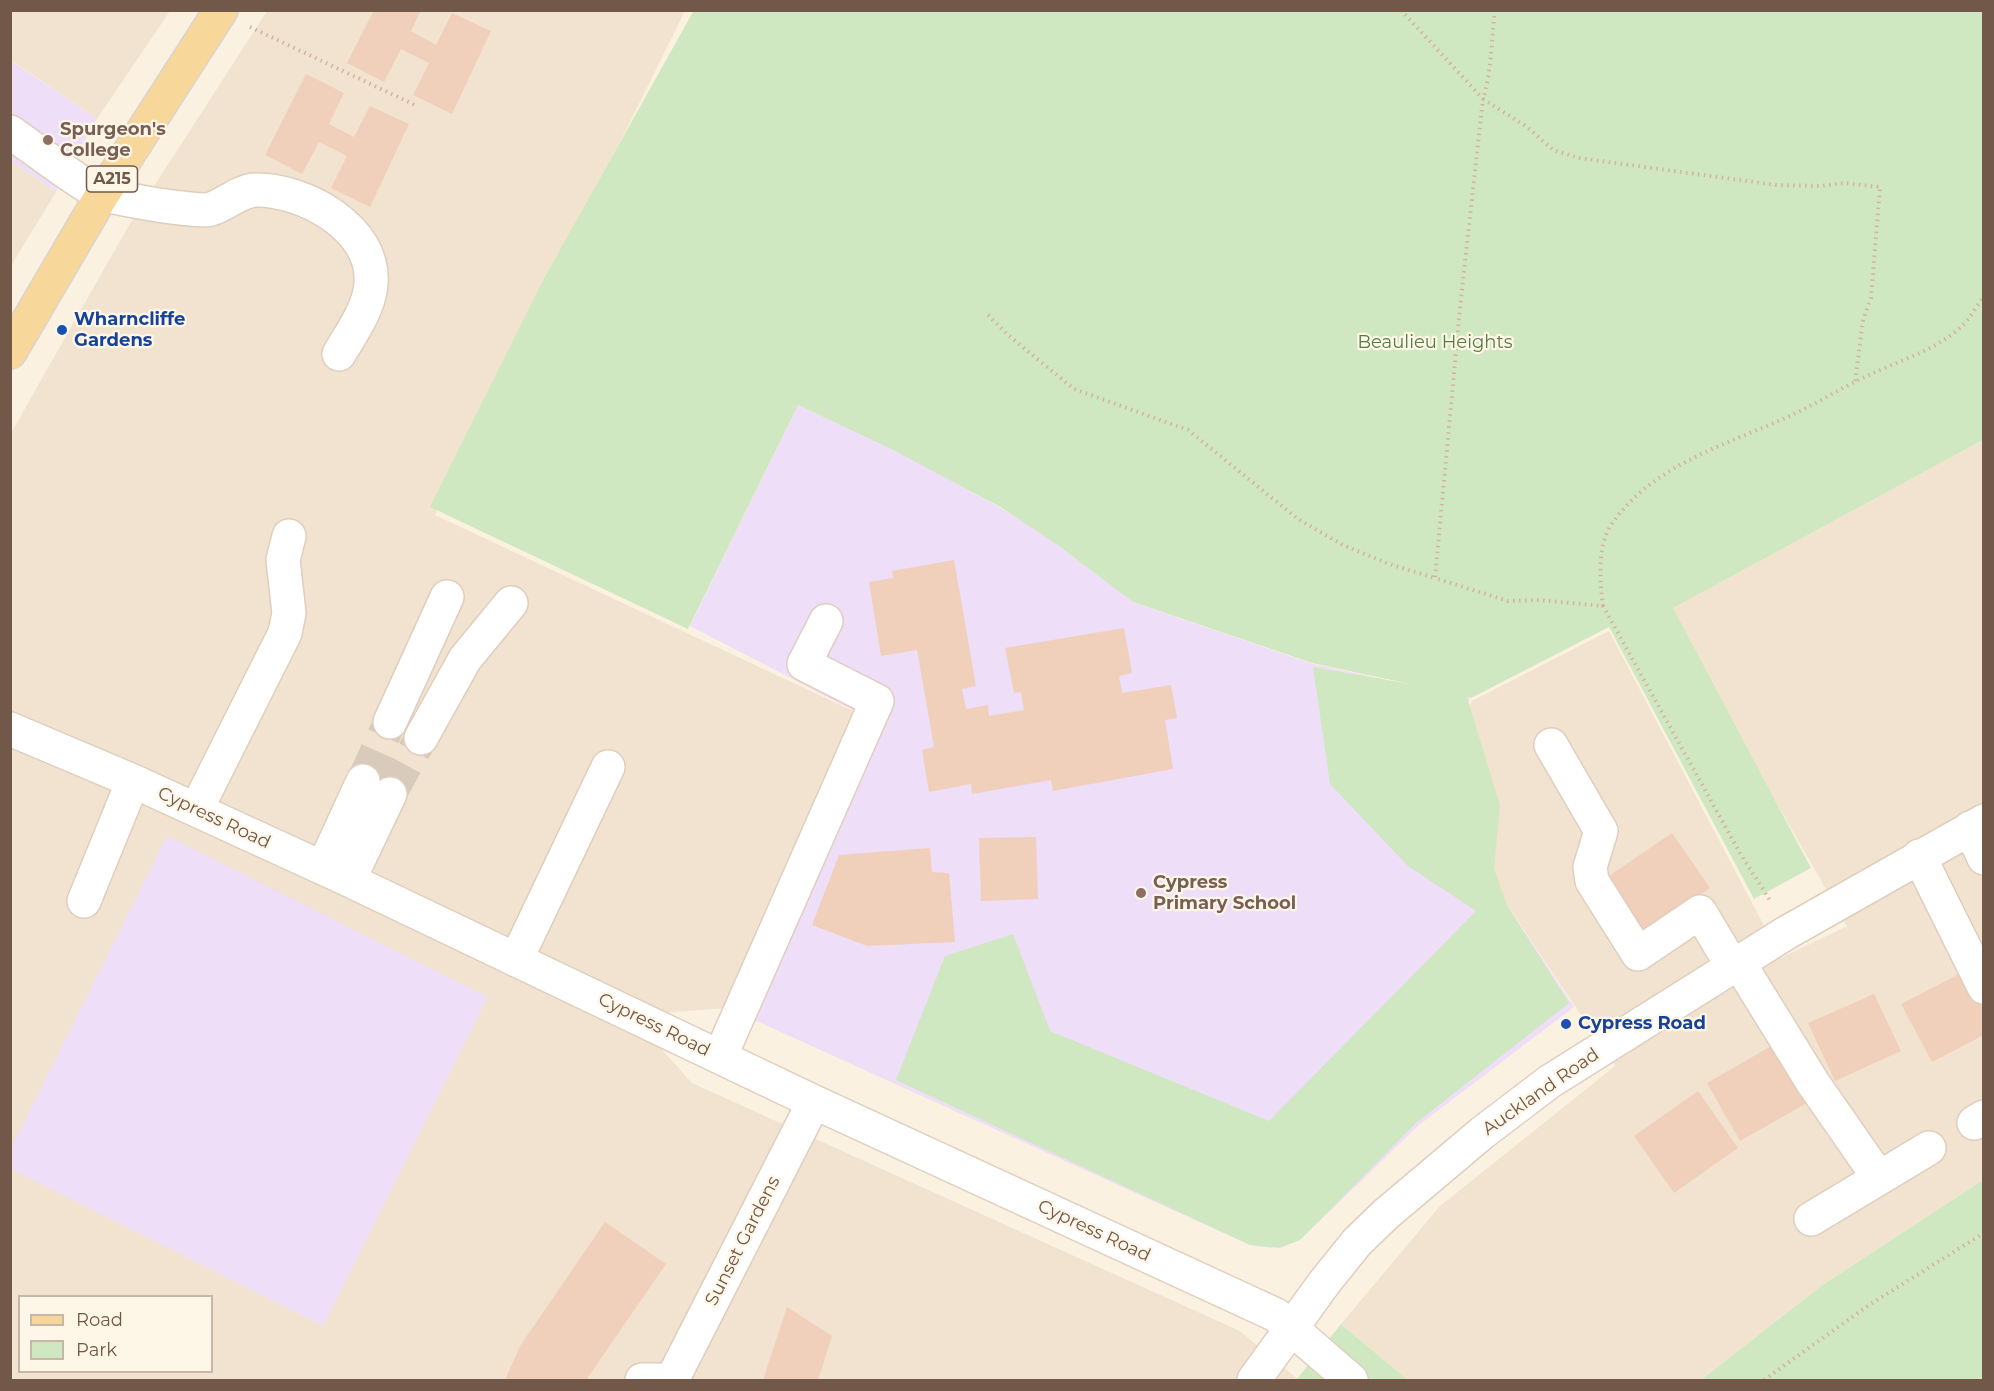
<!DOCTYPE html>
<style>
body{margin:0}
#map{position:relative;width:1994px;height:1391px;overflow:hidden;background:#fbf1e1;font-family:Montserrat,sans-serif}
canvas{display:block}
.frame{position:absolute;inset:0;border:12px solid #715849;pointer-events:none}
.legend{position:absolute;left:18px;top:1295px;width:195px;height:78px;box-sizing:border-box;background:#fef6e7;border:2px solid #c6b7a8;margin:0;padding:8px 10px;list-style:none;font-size:18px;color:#715849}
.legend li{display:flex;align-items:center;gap:12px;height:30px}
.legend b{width:30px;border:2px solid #c6b7a8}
</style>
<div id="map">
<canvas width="1994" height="1391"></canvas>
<div class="frame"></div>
<ul class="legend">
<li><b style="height:8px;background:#f8d79b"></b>Road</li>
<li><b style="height:16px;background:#d0e8c1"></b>Park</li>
</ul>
</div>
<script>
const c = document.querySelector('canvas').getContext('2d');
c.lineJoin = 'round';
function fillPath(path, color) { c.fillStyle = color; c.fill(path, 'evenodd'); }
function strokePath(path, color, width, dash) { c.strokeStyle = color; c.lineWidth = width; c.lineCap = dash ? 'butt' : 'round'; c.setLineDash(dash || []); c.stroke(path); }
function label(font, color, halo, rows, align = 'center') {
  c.font = font + ' Montserrat,sans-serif'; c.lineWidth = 4.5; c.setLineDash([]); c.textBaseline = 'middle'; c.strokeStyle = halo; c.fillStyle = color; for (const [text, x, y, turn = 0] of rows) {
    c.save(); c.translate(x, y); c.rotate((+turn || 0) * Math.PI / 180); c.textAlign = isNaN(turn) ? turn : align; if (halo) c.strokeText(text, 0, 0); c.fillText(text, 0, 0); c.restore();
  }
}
const residential = new Path2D(`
 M10,11H170L97,119L11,60Z
 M267,11H685L435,515L866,717L727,1008L631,1015L692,1083L1240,1331L1299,1380H11V433L129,225ZM20,1296H212V1372H20Z
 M11,161L56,192L11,266Z
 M1983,440V1180L1821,1286L1701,1380H1408L1341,1324L1440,1206L1615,1066L1423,779L1472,701L1609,631L1781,958L1847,926L1667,611Z`);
const education = new Path2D(`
 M10,60L97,119L56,192L11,161Z
 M798,405L914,460L1029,524L1135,603L1313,664L1470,698L1424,779L1574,1007L1419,1125L1300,1240L1271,1248L1250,1245L739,1013L866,717L690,626Z
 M167,836L488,997L323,1326L11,1169V1148Z`);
const green = new Path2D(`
 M694,10L1983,11V440L1673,608L1811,868L1754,899L1609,627L1471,698L1467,697L1500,805L1494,869L1507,905L1569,1003L1416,1123L1300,1240L1280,1248L1250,1245L896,1080L945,956L1013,934L1050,1031L1269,1121L1476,911L1408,866L1330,784L1313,667L1410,684L1312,663L1133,602L1056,544L1002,508L895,451L798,405L688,629L430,507L541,284Z
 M1983,1180V1380H1701L1821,1286Z
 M1341,1324L1408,1380H1299L1297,1379Z`);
const building = new Path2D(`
 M374,10H421L411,31L436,45L452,13L491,31L452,114L413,95L429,63L401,49L384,82L347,63Z
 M306,74L344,93L329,124L354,137L370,106L409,124L370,207L331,188L347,156L319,142L302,174L265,155Z
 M954,560L976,686L962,689L966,709L988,705L989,716L1024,710L1021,692L1014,693L1005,648L1124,628L1132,673L1119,676L1122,693L1171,685L1177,718L1165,720L1173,769L1053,791L1051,780L972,794L971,784L929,792L922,750L934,747L917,650L881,656L869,582L893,578L892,571Z
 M1672,833L1710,888L1638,938L1600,882Z
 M1036,837L1038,899L981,901L979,838Z
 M930,848L932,872L949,873L955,942L867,946L812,925L839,855Z
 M1963,972L1984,1011V1035L1932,1062L1901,1004Z
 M1874,994L1901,1051L1835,1081L1808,1023Z
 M1773,1045L1807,1103L1740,1141L1707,1083Z
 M1698,1091L1738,1148L1674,1193L1634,1136Z
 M605,1222L666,1264L586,1380H505L520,1346Z
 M787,1307L832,1336L818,1380H763Z`);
const minorTunnel = new Path2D(`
 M363,781L390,722
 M390,794L421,738`);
const path = new Path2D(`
 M1401,10L1483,99L1461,298L1435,578L1508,601L1539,600L1603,606L1740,853L1771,902
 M1495,10C1491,41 1492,70 1483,99L1527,127L1553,150L1579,158L1776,185L1820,186L1844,183L1880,187L1871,298L1863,320L1855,382
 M250,27L417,106
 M988,315L1008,335L1074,389L1188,430L1298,519L1343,545L1389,564L1435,578
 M1603,606C1600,583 1597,546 1611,525C1654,462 1731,444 1796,413C1819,402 1841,388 1865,377C1897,361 1939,350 1965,323C1972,315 1977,305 1984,297
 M1764,1380L1869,1305L1984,1233`);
const minor = new Path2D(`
 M10,132C28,144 90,192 105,195C133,201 177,209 205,210C219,210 238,191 255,190C303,189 376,228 371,284C369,309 352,332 339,354
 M390,722L447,597
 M10,729L133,781L349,880L814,1102L1276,1315L1351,1380
 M421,738L465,659L511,603
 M1551,745L1601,831L1590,867L1592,881L1638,954L1700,912L1733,967
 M196,810L285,633L289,613L283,560L289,536
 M1970,828L1984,858
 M1919,856L1984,987
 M323,868L363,781
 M349,880L390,794
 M84,901L133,781
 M516,960L608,767
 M1739,963L1813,1083L1879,1178
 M720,1057L877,701L804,664L826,621
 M1974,1123L1984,1117
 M1811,1219L1929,1148
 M642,1380H670
 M672,1380L814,1102
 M1254,1380L1324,1283L1357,1242L1386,1214L1482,1133L1549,1082L1786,933L1984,821`);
const major = new Path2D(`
 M10,352L102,195L221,10`);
const markers = [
 [48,140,6,"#8d6e63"],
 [62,330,6,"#1a4fb4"],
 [1141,893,6,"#8d6e63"],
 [1566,1024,6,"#1a4fb4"]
];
const shields = [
 [112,179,51]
];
const shieldNames = [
 ["A215",112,179]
];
const educationNames = [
 ["Spurgeon's",60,130],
 ["College",60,151],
 ["Cypress",1153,883],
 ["Primary School",1153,904]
];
const transitNames = [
 ["Wharncliffe",74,320],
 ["Gardens",74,341],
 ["Cypress Road",1578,1024]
];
const parkNames = [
 ["Beaulieu Heights",1435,343]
];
const streetNames = [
 ["Cypress Road",214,818,25],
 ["Cypress Road",654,1025,26],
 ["Auckland Road",1541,1092,-35],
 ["Cypress Road",1094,1231,25],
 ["Sunset Gardens",743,1241,-63]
];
fillPath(residential, '#f2e3d0');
fillPath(education, '#eedef7');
fillPath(green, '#d0e8c1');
fillPath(building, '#f0d0ba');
strokePath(minorTunnel, '#d8cbbb', 33, [33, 16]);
strokePath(minor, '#dfcebd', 36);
strokePath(major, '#dad4d0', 36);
strokePath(path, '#d4b39d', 4, [1.5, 4.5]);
strokePath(minor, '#fff', 33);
strokePath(major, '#f8d79b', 33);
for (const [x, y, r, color] of markers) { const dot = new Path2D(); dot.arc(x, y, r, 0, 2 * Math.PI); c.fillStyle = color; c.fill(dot); strokePath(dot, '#fef6e7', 2); }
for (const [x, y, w] of shields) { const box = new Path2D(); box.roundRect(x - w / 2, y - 13, w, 26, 4.5); c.fillStyle = '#fef6e7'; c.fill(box); strokePath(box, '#715849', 1.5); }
label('bold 16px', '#715849', null, shieldNames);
label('bold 18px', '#785e54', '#fef6e7', educationNames, 'left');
label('bold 18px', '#164399', '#fef6e7', transitNames, 'left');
label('18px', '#547c44', '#fef6e7', parkNames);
label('18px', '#715849', '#fef6e7', streetNames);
</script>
